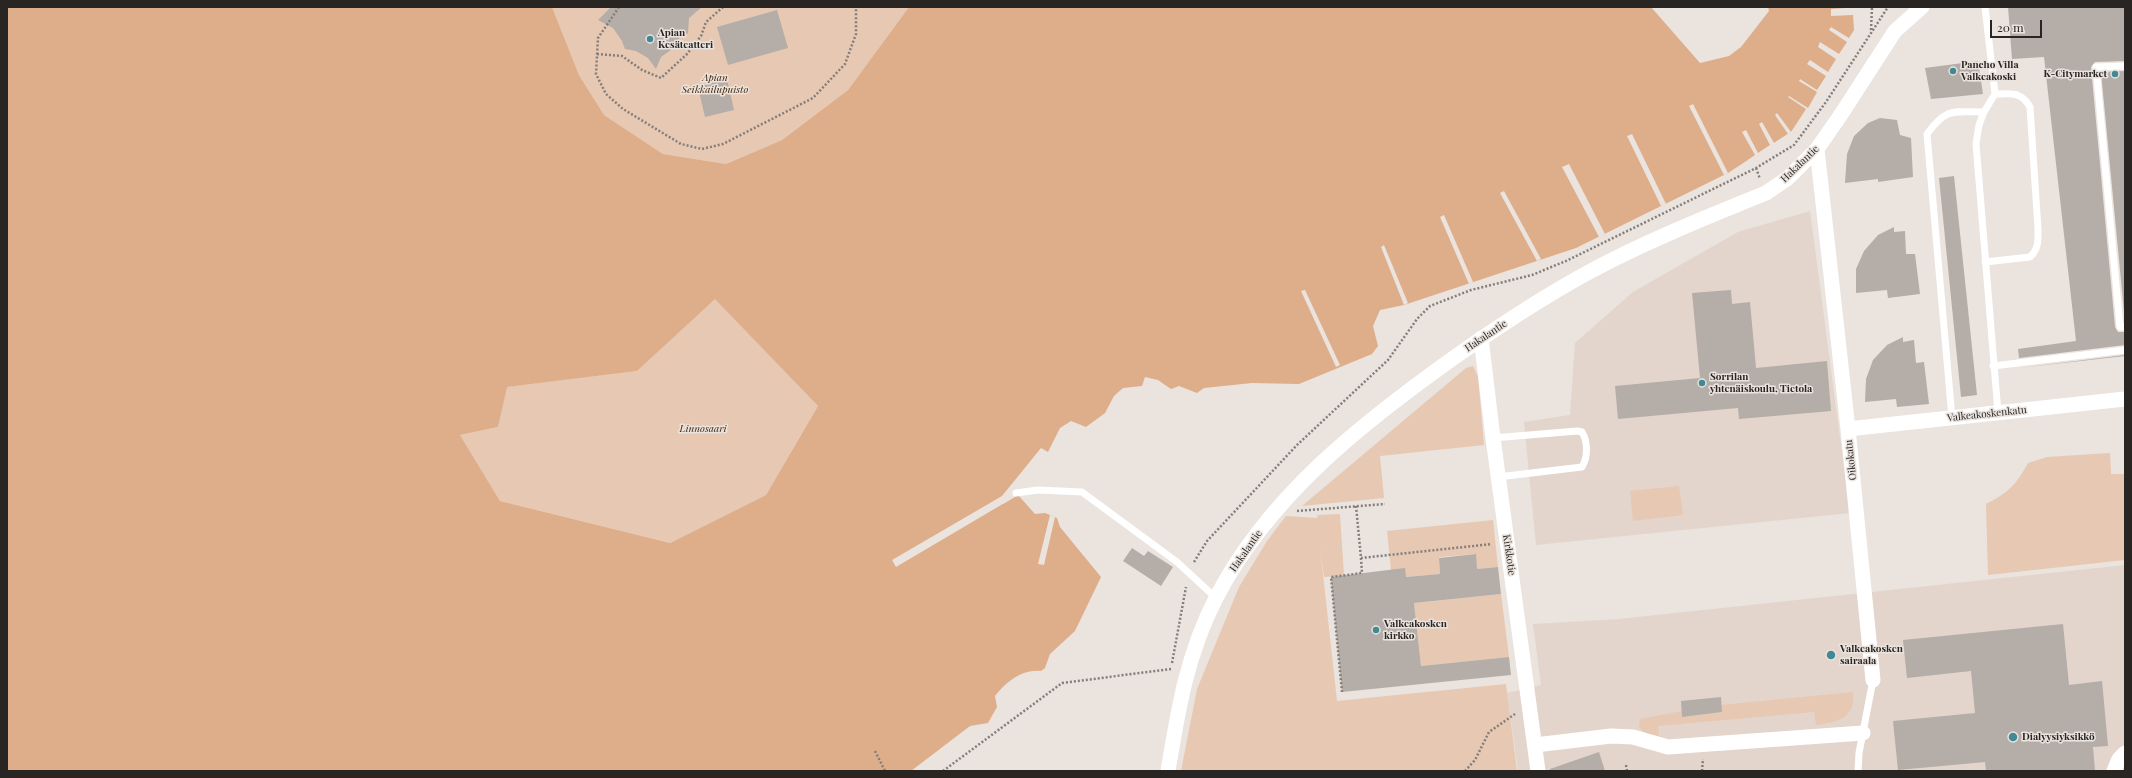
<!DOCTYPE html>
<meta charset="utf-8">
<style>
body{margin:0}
#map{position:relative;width:2132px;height:778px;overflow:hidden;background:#eae3de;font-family:"Playfair Display",serif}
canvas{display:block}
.frame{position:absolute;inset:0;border:8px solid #282523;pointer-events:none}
.scale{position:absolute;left:1990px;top:20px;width:52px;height:18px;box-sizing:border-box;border:2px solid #282523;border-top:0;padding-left:5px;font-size:12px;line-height:14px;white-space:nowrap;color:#282523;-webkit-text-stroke:3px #eae3de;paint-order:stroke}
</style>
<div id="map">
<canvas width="2132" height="778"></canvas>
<div class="frame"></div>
<div class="scale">20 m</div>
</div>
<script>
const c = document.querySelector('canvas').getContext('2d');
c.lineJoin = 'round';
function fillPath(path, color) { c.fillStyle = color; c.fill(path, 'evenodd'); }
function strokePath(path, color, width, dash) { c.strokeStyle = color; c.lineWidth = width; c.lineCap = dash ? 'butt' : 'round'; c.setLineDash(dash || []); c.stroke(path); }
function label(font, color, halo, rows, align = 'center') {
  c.font = font + ' "Playfair Display",serif'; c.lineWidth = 3; c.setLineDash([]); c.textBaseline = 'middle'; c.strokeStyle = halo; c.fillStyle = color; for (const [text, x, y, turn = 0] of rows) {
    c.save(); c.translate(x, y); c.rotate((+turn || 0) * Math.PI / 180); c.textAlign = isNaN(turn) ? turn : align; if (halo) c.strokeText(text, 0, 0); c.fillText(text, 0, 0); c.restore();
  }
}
const built = new Path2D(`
 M1810,211L1850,513L1536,545L1524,422L1570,415L1575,343L1633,292L1738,232Z
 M2125,565V771H1518L1507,693L1541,685L1533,624L1619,619Z`);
const green = new Path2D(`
 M552,7H909L848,90L782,140L726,164L663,154L604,115L579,75Z
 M715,298L818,406L766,495L670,543L500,501L460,435L498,427L506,387L637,371Z
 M1473,366L1478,376L1484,445L1380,456L1384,498L1302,506L1466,368Z
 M2110,453L2111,474H2125V560L1988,575L1986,504C2008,493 2016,485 2028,463L2047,457Z
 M1679,486L1683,515L1633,521L1630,491Z
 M1340,514L1344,576L1324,577L1320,547L1337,701L1506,684L1517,771H1181L1197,689L1239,587L1267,541L1286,516L1317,518L1318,515Z
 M1493,520L1498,567L1477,569L1475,554L1439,557L1440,574L1406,577L1391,570L1387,531Z
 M1501,594L1509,657L1421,666L1414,603Z
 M1853,692C1856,718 1838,722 1816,725L1814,712L1658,726L1659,739L1647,735L1639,727L1640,719L1682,711L1683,717L1722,712L1721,705Z`);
const water = new Path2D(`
 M7,7H552L579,75L604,115L663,154L726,164L782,140L848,90L909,7H1651L1700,63L1729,56L1741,47L1769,11L1768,7H1856L1855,32L1797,128L1728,173L1576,248L1404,305L1380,310L1373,326L1378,346L1372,354L1299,384L1252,383L1204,388L1197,393L1179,386L1171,389L1158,380L1145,377L1142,386L1123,388L1114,396L1105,413L1086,427L1071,421L1060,428L1048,452L1041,448L1002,496L1003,504L1018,495L1035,514L1045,513L1057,518L1060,527L1101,577L1075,631L1050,654L1045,668L1041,671C1022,669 1006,682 995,696L997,707L988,723L970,726L911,771H7ZM715,299L818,406L766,495L670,543L500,501L460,435L498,427L507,387L637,371Z`);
const pier = new Path2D(`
 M1858,7L1860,17L1857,33L1798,130L1749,162L1748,160L1755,155L1742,132L1746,130L1758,153L1770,145L1759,124L1762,122L1774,143L1788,134L1775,115L1777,113L1791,132L1806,109L1788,97L1789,96L1808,108L1817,92L1799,81L1800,79L1817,90L1826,76L1807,64L1810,60L1828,72L1836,59L1818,47L1820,42L1839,54L1847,42L1829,30L1831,27L1849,38L1854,30L1853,15L1831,16V9Z
 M1693,104L1728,173L1724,175L1689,106Z
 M1632,134L1666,204L1661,206L1627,136Z
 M1569,164L1605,234L1599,237L1562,167Z
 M1504,191L1541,259L1537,261L1500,193Z
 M1444,215L1473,282L1469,284L1440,217Z
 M1384,245L1408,303L1404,305L1381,247Z
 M1305,290L1340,365L1336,367L1301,291Z
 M1017,494L1018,495L896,567L892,560L1002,496L1006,495L1005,501Z
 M1050,515L1055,517L1044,565L1038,564Z`);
const building = new Path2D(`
 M611,7H702L689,18L688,33L680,37L672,49L661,57L656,69L648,58L636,51L625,49L622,41L613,28L598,20Z
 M2008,7H2125V61L2095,62L2091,67L2115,327L2118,332H2125V345L2019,358L2018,349L2076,341L2044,57L2012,59Z
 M777,10L788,48L728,65L717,27Z
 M1978,61L1983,94L1931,99L1925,68Z
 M2125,71V322L2101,72Z
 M727,79L734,110L705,117L698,87Z
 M1880,118L1897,120L1900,135L1911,138L1913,177L1878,182V179L1845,183L1847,154L1854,136L1868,123Z
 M1954,176L1977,395L1961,397L1939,178Z
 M1894,227V232L1905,231L1906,254H1915L1920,294L1888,298L1887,290L1856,293V269L1864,251L1878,235Z
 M1731,290L1732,304L1750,302L1756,368L1827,361L1831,411L1739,419L1738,408L1618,419L1615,386L1700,378L1692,293Z
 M1903,337V342L1914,340L1916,363L1924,362L1929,404L1897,407L1896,399L1865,402L1866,379L1873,360L1887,345Z
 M2125,355V356L2019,368Z
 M1132,548L1144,556L1148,551L1173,567L1161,586L1123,561Z
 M1476,554L1477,569L1498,567L1501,594L1414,603L1421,666L1509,657L1511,675L1342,692L1331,577L1405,568L1406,577L1440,574L1439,558Z
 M2063,624L2069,685L2102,681L2108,746L2093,747L2095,771H1986L1985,762L1898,770L1893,721L1975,713L1971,671L1907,678L1903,640Z
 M1721,697L1722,712L1682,717L1681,701Z
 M1599,752L1605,771H1550V769Z`);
const path = new Path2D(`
 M619,7L598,38L596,74L606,94L623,109L681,144L702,149L723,144L813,98L845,64L856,34V7
 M1871,30L1872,7
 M597,54L622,56L642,70L661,78L687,54L701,36L706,22L723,7
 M1756,168L1760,179
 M1356,506L1361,558L1492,544
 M1297,511L1385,504
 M1194,562L1207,541L1297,445L1388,360L1417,319L1430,306L1471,290L1532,275L1566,261L1756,168L1794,145L1826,102L1888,7
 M1172,663L1186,587
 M1342,692L1331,577L1362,573L1361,558
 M875,751L885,771
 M1626,765L1627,771
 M943,771L1062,683L1171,669
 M1465,771L1475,760L1489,732L1515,714
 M1702,771L1703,759`);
const service = new Path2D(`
 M1985,7L1995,94L1984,112L1979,125L1976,144L1998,413
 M2125,66L2096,67L2120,327H2125
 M1985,262L2030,257C2039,249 2038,240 2038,229L2030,107C2021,91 2012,94 1995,94
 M1993,366L2125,350
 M1952,418L1927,134C1947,107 1953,112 1984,112
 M1493,438L1577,431L1582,432C1588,442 1588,457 1582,467L1498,477
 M1016,493L1038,490L1082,492L1177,562L1216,598
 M1858,771L1859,753L1873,680`);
const minor = new Path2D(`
 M1817,149L1848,429L1873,680
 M1481,338L1493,438L1538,771
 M1848,429L2125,399
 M1535,745L1611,736L1633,737L1668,747L1863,733
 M1168,771C1178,710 1187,654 1216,598C1268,497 1361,424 1452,359C1503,323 1556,288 1612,260C1662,235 1714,214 1766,193L1788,178L1817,149L1840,116L1895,31L1922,7
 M2114,771L2119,759L2125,753`);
const markers = [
 [650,39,4,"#428993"],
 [1953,71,4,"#428993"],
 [2115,74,4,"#428993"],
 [1702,383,4,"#428993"],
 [1376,630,4,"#428993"],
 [1831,655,5,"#428993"],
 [2013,737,5,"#428993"]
];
const poiNames = [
 ["Apian",658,33],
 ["Kesäteatteri",658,45],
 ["Pancho Villa",1961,65],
 ["Valkeakoski",1961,77],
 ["K-Citymarket",2107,74,"right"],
 ["Sorrilan",1710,377],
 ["yhtenäiskoulu, Tietola",1710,389],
 ["Valkeakosken",1384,624],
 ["kirkko",1384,636],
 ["Valkeakosken",1840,649],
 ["sairaala",1840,661],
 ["Dialyysiyksikkö",2022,737]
];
const parkNames = [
 ["Apian",715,78],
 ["Seikkailupuisto",715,90],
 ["Linnosaari",703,429]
];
const streetNames = [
 ["Hakalantie",1800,164,-44],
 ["Hakalantie",1486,336,-34],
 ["Valkeakoskenkatu",1987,414,-6],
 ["Oikokatu",1851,460,-96],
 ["Hakalantie",1246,551,-55],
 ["Kirkkotie",1509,555,82]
];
fillPath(built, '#e3d5cc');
fillPath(green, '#e7c8b2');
fillPath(water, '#dead89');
fillPath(pier, '#eae3de');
fillPath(building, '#b4ada8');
strokePath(path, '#837e7b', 2.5, [2, 2]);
strokePath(service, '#fff', 7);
strokePath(minor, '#fff', 15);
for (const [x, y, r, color] of markers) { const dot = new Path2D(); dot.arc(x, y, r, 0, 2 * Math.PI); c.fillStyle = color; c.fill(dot); strokePath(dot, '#eae3de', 1.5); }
label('bold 10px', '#282523', '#eae3de', poiNames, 'left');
label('italic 10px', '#442307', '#eae3de', parkNames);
label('10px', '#282523', '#eae3de', streetNames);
</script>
